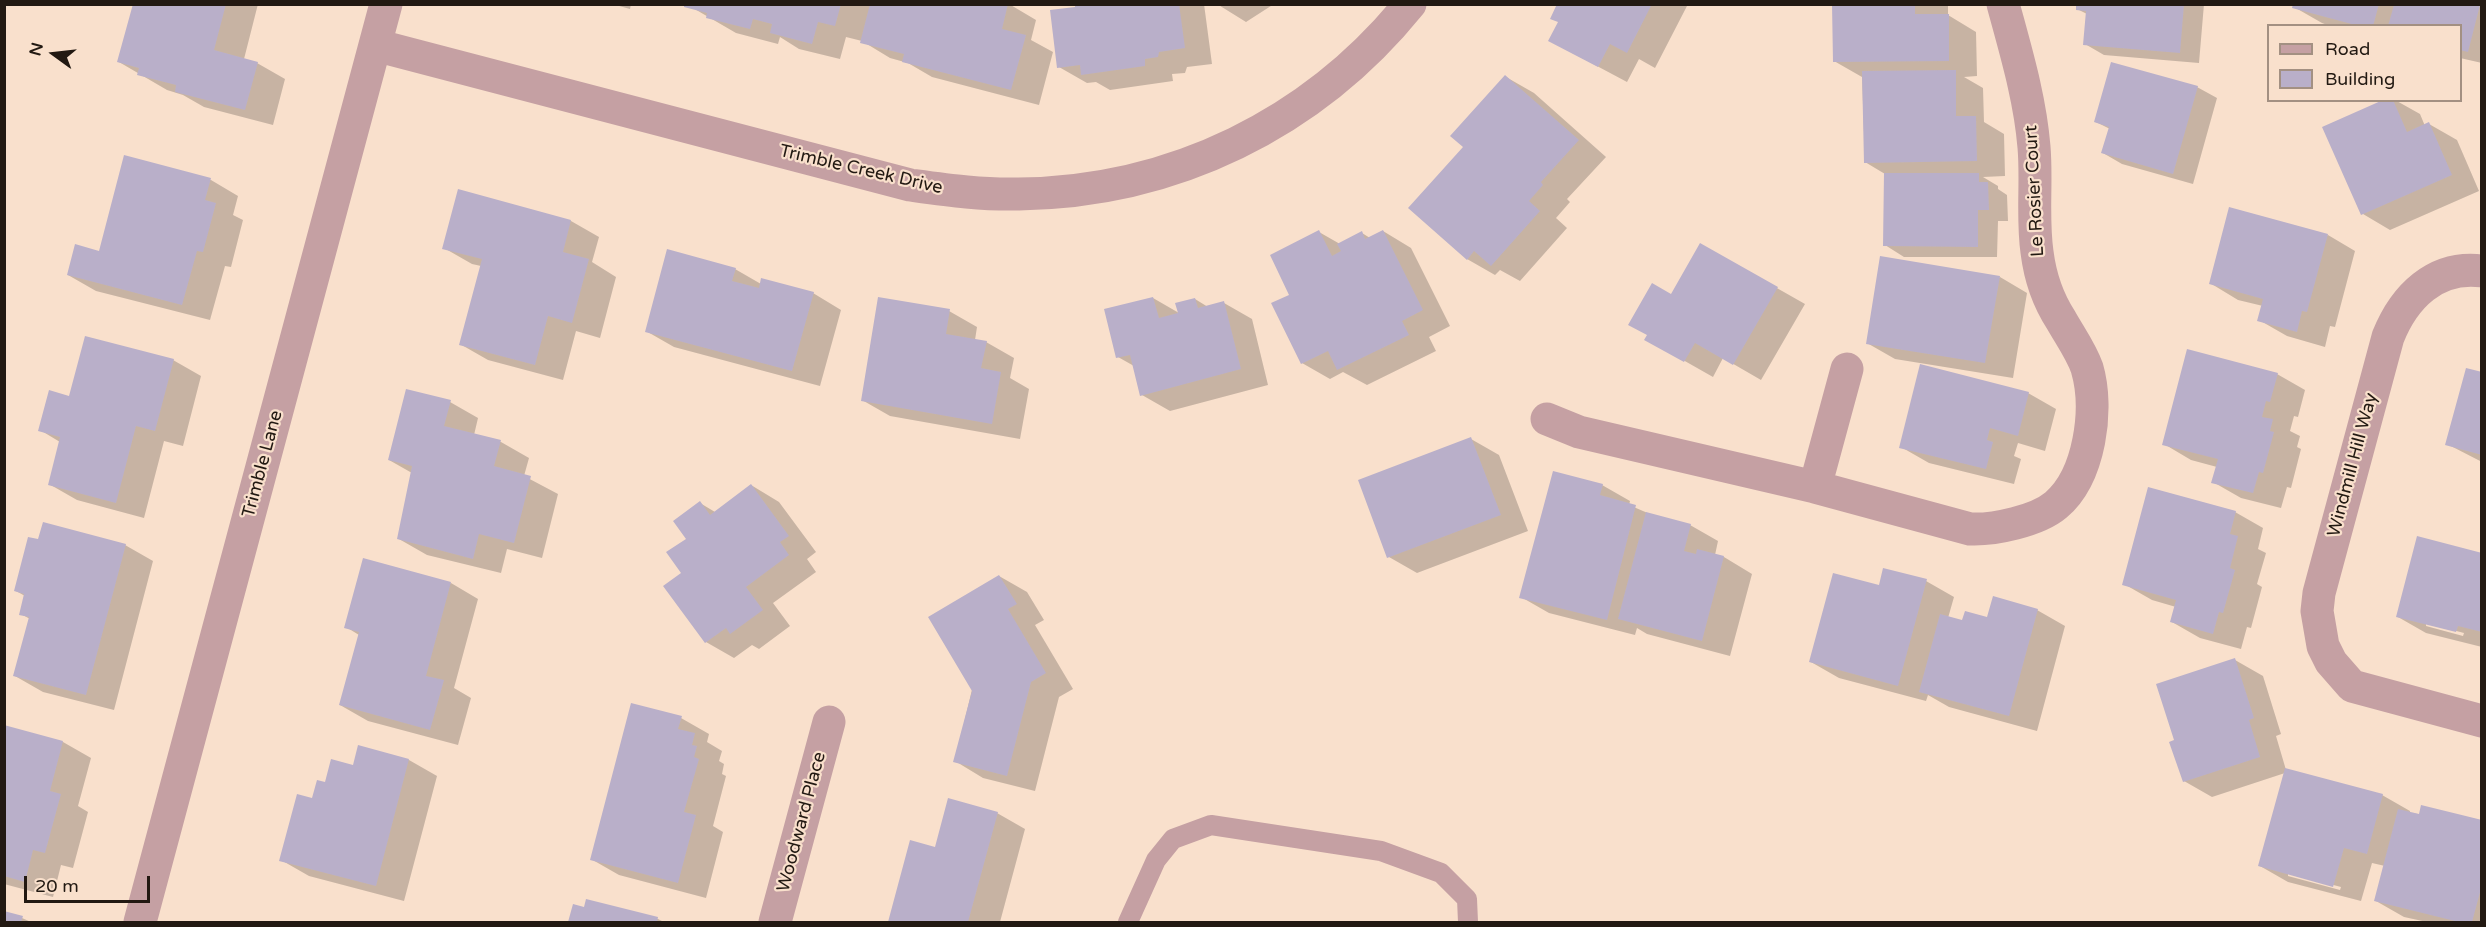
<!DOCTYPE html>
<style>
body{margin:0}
#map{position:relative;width:2486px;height:927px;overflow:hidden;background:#f9e0cc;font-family:"Varela Round",sans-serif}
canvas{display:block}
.frame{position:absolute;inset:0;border:6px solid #221912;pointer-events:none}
.legend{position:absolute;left:2267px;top:24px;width:195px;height:78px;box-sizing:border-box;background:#f9e0cc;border:2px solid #a39082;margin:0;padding:8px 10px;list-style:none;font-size:18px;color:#221912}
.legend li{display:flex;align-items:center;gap:12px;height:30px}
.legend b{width:30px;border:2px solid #a39082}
.north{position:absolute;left:24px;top:24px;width:60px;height:60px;-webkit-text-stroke:4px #f9e0cc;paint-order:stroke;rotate:285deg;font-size:16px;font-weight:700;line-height:24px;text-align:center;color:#221912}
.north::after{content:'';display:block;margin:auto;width:21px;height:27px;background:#221912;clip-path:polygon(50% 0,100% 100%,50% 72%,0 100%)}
.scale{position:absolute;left:24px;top:876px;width:126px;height:27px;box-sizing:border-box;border:3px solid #221912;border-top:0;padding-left:8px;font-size:18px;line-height:21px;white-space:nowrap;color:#221912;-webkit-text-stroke:4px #f9e0cc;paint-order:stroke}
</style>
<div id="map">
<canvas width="2486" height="927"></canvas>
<div class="frame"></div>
<ul class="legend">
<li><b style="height:8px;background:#c5a0a3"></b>Road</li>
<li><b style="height:16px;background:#b9afc9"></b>Building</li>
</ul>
<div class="north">N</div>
<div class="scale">20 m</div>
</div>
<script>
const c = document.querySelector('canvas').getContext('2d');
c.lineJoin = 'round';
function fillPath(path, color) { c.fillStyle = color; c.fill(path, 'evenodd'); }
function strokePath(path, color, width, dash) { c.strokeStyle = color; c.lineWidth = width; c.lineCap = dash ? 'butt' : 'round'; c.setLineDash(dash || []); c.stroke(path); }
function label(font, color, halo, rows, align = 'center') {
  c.font = font + ' "Varela Round",sans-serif'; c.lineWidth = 4.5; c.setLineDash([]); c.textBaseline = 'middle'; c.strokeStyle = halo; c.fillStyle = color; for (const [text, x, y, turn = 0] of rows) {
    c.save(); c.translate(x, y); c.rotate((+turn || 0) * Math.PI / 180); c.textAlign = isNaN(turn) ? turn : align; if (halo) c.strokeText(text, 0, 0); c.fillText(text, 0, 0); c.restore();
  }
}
const shadow = new Path2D(`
 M134,4H258L244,59L257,63L285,79L273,125L204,107L183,95L167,90L119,62Z
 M612,4H631L630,9Z
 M686,4H1009L1036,20L1031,40L1053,52L1039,105L932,77L908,63L890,58L862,41L846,37L840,59L799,49L780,37L778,44L736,33Z
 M1076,4H1204L1212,64L1187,67L1185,73L1172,74L1173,81L1110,90L1096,82L1087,83L1059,67Z
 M1217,4H1274L1246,22Z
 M1559,4H1685L1687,6L1655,68L1639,59L1627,82L1550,41L1560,22Z
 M1834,4H1948V15L1976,32L1977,76L1964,77L1983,88L1984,122L2004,134L2005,176L1983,177L1998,186V189L2007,195L2008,221H1998L1997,257H1904L1885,245V174L1865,162L1862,77L1834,61Z
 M2078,4H2204L2199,63L2104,55L2085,44L2087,14L2077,9Z
 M2294,4H2482V63L2460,58V26H2330L2322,23L2294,7Z
 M1506,77L1534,93L1606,157L1567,199L1570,202L1556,218L1567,228L1520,281L1500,270L1495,275L1467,259L1465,147Z
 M2197,87L2217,98L2193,184L2122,164L2103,153L2110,129L2096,122Z
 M2387,100H2395L2420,114L2425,126L2429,124L2457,140L2479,191L2390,230L2363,214L2324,128Z
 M125,157L211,180L238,196L233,215L243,220L231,267L225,266L210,320L96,291L68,275L100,252Z
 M459,191L571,221L599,237L592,262L616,277L600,338L576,331L563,380L488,360L460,344L481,266L472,264L444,248Z
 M1383,231L1411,248L1450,326L1429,337L1436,351L1367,385L1343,372L1330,379L1302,363L1291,295L1319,232L1340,244L1362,233L1370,238Z
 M2328,235L2355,251L2335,327L2330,326L2325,347L2287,336L2259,320L2263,306L2238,300L2210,283Z
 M1701,245L1805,304L1761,380L1723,358L1713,377L1646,339Z
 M735,269L761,284L813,293L841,310L820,386L674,347L646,331Z
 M2000,277L2027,293L2013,378L1895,359L1867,343Z
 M1153,298L1179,313L1195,299L1208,307L1224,303L1252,319L1268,385L1170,411L1142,395L1134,366L1118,357Z
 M949,311L977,327L975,340L986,342L1014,358L1010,378L1029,389L1020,439L890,416L862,400Z
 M173,360L201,376L183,446L164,441L144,518L77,500L49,484L60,442L40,430L70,397Z
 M2277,374L2305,390L2298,417L2294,416L2290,431L2300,436L2297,447L2301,449L2291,488L2287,487L2281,508L2241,498L2213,482L2217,467L2191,460L2164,444Z
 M2482,374V462L2447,444Z
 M2028,393L2056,409L2045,451L2018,443L2014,456L2021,459L2014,484L1929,463L1901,447Z
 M450,402L478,418L474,435L501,442L529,458L524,476L558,494L542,558L507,549L501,573L427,555L399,539L412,473L389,460Z
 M1471,439L1499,455L1528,531L1417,573L1389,557Z
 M751,485L779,502L816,552L807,559L816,572L773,603L790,626L759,649L752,645L734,658L706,642L683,573L688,539L700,503L715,512Z
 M1602,485L1630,501L1629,505L1650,514L1690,525L1718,541L1715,555L1724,557L1752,574L1730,656L1647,634L1637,628L1635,635L1549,613L1521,597Z
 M2235,512L2263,528L2258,549L2266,553L2257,584L2262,587L2251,628L2247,627L2241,649L2200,638L2172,622L2176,607L2152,600L2124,584Z
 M125,545L153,561L114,710L43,692L15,676L30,619L21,614L25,596L16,591Z
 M2482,554V647L2426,633L2398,617ZM2426,623L2464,633L2463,636L2426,626Z
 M999,576L1027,592L1044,620L1035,625L1073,689L1059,697L1035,791L983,778L955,761Z
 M1926,581L1954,597L1948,618L1963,622L2037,610L2065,626L2037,731L1949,707L1928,695L1926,701L1839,678L1811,662L1880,586Z
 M451,583L478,599L454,688L471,698L458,745L368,721L340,705L359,635L346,627Z
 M2235,660L2263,676L2281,734L2276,736L2286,770L2382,795L2410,811V813L2482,822V922H2427L2404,917L2376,901L2385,866L2372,863L2361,901L2288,882L2260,866L2285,773L2212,797L2184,781L2176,741ZM2288,873L2341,887L2340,890L2288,876Z
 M681,718L709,734L707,742L722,751L719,761L724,764L722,774L726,776L713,826L723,832L706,898L619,875L591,859Z
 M4,727L63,742L91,758L78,806L88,812L73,868L61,865L53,897L4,884Z
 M359,747L409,760L437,776L404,901L309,876L281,860L314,800L326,783L354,767Z
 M997,813L1025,829L1000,922H890L911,842L936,849Z
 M587,901L658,919L664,922H570L574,906L585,909Z
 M4,913L22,918L31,922H4Z`);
const building = new Path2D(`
 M133,4H226L214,50L258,62L245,110L175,92L176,85L137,75L139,68L117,62Z
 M684,4H841L835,26L818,22L812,44L770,33L772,24L753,19L750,29L706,18L707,13L684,7Z
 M870,4H1008L1002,29L1026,35L1011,90L902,62L904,54L860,43Z
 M1075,4H1179L1185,48L1159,52L1158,57L1145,59V66L1081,75L1080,65L1057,68L1050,10L1075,7Z
 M1557,4H1652L1627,53L1610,44L1598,67L1548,41L1558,22L1550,19Z
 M1832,4H1915V14H1949V61L1833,62Z
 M2076,4H2184L2180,53L2083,45L2086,11L2076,10Z
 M2293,4H2379L2373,26H2359L2292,8Z
 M2394,5H2480L2468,52L2460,50V26H2388Z
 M2111,62L2198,86L2173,174L2101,153L2109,127L2094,122Z
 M1956,70V116H1976L1977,161L1864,163L1862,71Z
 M1505,75L1579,140L1541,182L1543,185L1529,201L1540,211L1491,266L1474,251L1467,260L1408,208L1463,147L1450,136Z
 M2383,100H2393L2407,132L2429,122L2452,175L2361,215L2322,127Z
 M124,155L211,178L205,200L216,203L203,252L197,251L182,305L67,275L75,244L99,251Z
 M1884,173H1979V182H1988L1989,210H1978V247L1883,246Z
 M458,189L571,220L563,252L589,259L572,323L548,316L535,365L459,345L482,259L442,249Z
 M2229,207L2328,234L2307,312L2302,311L2297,332L2257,321L2263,299L2209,284Z
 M1319,230L1332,256L1341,251L1337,244L1362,231L1365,239L1383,230L1423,310L1402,321L1409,335L1337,370L1328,351L1301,364L1271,303L1289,295L1270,255Z
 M1700,243L1778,287L1733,365L1695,343L1684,362L1644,340L1647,335L1628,325L1652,283L1671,294Z
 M667,249L736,268L732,281L759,288L761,278L814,292L792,371L645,332Z
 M1880,256L2000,276L1985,363L1866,344Z
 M878,297L950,309L946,334L987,341L981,368L1001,372L992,424L861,401Z
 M1153,297L1159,318L1178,313L1175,303L1195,298L1198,308L1224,301L1241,369L1140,396L1130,355L1116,358L1104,309Z
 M85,336L174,359L155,431L136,426L116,503L48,485L60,437L38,431L49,390L69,396Z
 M2187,349L2278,373L2270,402L2266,401L2262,417L2273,419L2270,431L2274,432L2263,473L2259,472L2253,493L2211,483L2218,459L2162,445Z
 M1920,364L2029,392L2018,436L1990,428L1987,440L1993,442L1986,469L1899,448Z
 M2466,368L2482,372V455L2445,445Z
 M406,389L451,400L444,426L501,440L494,466L531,476L514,543L479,534L473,559L397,539L412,466L388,460Z
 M1471,437L1501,515L1387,558L1358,480Z
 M1553,471L1603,484L1600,495L1636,505L1607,620L1519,598Z
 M751,484L789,536L780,542L789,555L746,587L763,610L730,634L726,628L705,643L663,586L681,573L666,552L686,539L673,521L700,501L710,515Z
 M2148,487L2236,511L2230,534L2238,536L2230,568L2235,570L2223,613L2219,612L2213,634L2170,622L2176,600L2122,585Z
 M1646,512L1691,524L1684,551L1696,554L1697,549L1724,556L1702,641L1618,619Z
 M43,522L126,544L86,695L13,676L29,617L19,615L24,594L14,591L28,537L38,539Z
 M2417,536L2482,553V632L2458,626L2456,632L2396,617Z
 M363,558L451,582L426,676L444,680L430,730L339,705L359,632L344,628Z
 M1883,568L1927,579L1898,686L1809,662L1833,573L1879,585Z
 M999,575L1017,604L1008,609L1046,673L1031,682L1007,776L953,762L972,691L928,617Z
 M1993,596L2038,609L2009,716L1919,692L1940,614L1962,620L1965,611L1987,617Z
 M2235,658L2254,718L2249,720L2260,757L2183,782L2169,742L2174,740L2156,684Z
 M631,703L682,716L678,729L695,733L692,745L697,746L694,757L699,759L684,812L696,815L678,883L590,860Z
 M4,725L63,741L50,791L61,794L45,853L33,850L25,882L4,876Z
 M358,745L409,759L376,886L279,861L297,794L312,798L317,780L325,782L331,759L353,765Z
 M2285,768L2383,794L2367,854L2344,848L2333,887L2258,866Z
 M948,798L998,812L968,922H888L910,840L935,847Z
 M2421,805L2482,820V885L2472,922H2459L2374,901L2398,809L2419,814Z
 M586,899L658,917L657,922H568L573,904L584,907Z
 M4,911L23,916L21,922H4Z`);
const lane = new Path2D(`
 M1128,922L1156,860L1173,839L1211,825L1381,851L1441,873L1467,899L1468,922`);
const street = new Path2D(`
 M375,45L910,185C947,190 982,195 1019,194C1173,192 1313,124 1410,4
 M2482,271C2435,265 2404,297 2388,337L2319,593L2317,611L2323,646L2331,662L2352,686L2482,721
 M1547,419L1579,432L1815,487L1970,529C1994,530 2037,521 2056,505C2090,476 2099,409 2087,368C2081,351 2070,336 2061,320C2048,300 2040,276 2037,252C2032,217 2037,182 2034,147C2030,98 2016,52 2003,4
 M1815,487L1847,369
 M140,922L386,4
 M775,922L829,722`);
const streetNames = [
 ["Trimble Creek Drive",861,170,13],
 ["Le Rosier Court",2035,191,-93],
 ["Trimble Lane",263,464,-75],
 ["Windmill Hill Way",2353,465,-75],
 ["Woodward Place",802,822,-75]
];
fillPath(shadow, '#0003');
fillPath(building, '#b9afc9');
strokePath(lane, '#c5a0a3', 20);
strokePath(street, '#c5a0a3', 33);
label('18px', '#221912', '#f9e0cc', streetNames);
</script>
